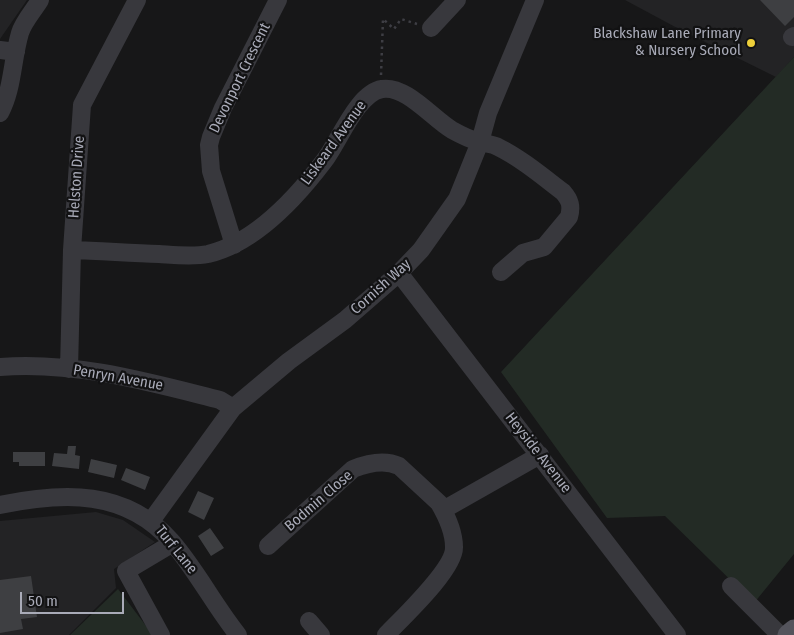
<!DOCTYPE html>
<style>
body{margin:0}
#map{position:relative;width:794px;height:635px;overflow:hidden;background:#171718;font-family:"Fira Sans Condensed",sans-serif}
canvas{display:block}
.scale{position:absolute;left:20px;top:592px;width:104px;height:22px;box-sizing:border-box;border:2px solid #a9abb8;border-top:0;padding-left:6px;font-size:15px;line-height:18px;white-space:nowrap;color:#a9abb8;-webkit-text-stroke:4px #121213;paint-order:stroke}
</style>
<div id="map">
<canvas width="794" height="635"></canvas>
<div class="scale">50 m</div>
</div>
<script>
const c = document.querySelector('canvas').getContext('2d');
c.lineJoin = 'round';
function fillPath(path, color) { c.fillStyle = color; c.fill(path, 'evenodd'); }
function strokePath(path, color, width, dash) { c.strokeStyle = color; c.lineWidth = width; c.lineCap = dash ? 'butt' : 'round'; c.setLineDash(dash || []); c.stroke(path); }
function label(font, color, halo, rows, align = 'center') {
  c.font = font + ' "Fira Sans Condensed",sans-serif'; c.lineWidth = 4.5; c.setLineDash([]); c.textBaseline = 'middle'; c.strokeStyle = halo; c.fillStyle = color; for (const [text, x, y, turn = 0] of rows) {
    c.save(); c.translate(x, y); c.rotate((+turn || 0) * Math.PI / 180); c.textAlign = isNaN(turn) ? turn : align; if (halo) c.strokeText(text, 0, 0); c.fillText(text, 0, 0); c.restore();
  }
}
const built = new Path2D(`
 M0,0H27L0,39Z
 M625,0H794V57L776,77L679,29Z
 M96,512L123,520L155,542L114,569L116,588L69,635H0V521Z`);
const green = new Path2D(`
 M794,57V554L754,603L665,516L607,518L501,372Z
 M118,589L153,635H70Z`);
const building = new Path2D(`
 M760,0H794V17L785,26Z
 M68,446H76L75,455L80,456L79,469L52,466L54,453L67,454Z
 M13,452H45V466H19V462H13Z
 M91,459L117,465L114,478L88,472Z
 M126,468L150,477L145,490L121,480Z
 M198,491L214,498L204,520L188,512Z
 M210,528L224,548L211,556L198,536Z
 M31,576L37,617L21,619L23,629L0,633V580Z`);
const path = new Path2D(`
 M381,75L383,19L394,29L401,19L417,24`);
const minor = new Path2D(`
 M431,28L457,0
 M792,37L794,36
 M0,50L16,52
 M0,113C13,89 12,60 20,33C23,22 34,10 40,0
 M234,245L211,171L209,145L211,137L223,108L278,0
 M72,250C101,251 130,253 159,254C175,255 193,257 208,254C255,243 296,198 324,161C339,142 357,93 382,89C406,85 433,119 452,130C461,135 471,140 480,142C486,144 493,144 498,147C522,159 542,176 563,192C570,200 572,206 569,217L544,247L523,253L501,272
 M399,273L677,635
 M0,367C75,361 148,382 220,400L233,408
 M69,369L72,250L82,105L137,0
 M0,505C63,492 126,489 172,542C197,571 214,605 238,635
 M443,510L540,455
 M151,521L233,408L289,361L345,320L399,273L421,250L457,199L480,142L488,113L535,0
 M268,546L353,469C368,463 384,459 399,466L439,503C446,515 454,533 454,547C455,569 402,618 386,635
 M731,586L780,635
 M309,621L321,635
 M161,635L126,571L173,543`);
const major = new Path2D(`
 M788,635L794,630`);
const markers = [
 [751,43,5,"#edcf3a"]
];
const poiNames = [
 ["Blackshaw Lane Primary",741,34],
 ["& Nursery School",741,51]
];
const streetNames = [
 ["Devonport Crescent",240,78,-64],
 ["Liskeard Avenue",334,143,-54],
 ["Helston Drive",77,177,-86],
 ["Cornish Way",381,287,-42],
 ["Penryn Avenue",118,378,10],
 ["Heyside Avenue",538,453,52],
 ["Bodmin Close",319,501,-41],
 ["Turf Lane",176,550,51]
];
fillPath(built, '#232325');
fillPath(green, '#232b25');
fillPath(building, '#3e3f42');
strokePath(path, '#3e3e44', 2.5, [2.5, 4]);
strokePath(minor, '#38383d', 18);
strokePath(major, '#54545c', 21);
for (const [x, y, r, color] of markers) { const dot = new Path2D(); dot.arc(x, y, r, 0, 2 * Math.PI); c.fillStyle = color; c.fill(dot); strokePath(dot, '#121213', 2); }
label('15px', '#a9abb8', '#121213', poiNames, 'right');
label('15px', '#a9abb8', '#121213', streetNames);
</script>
